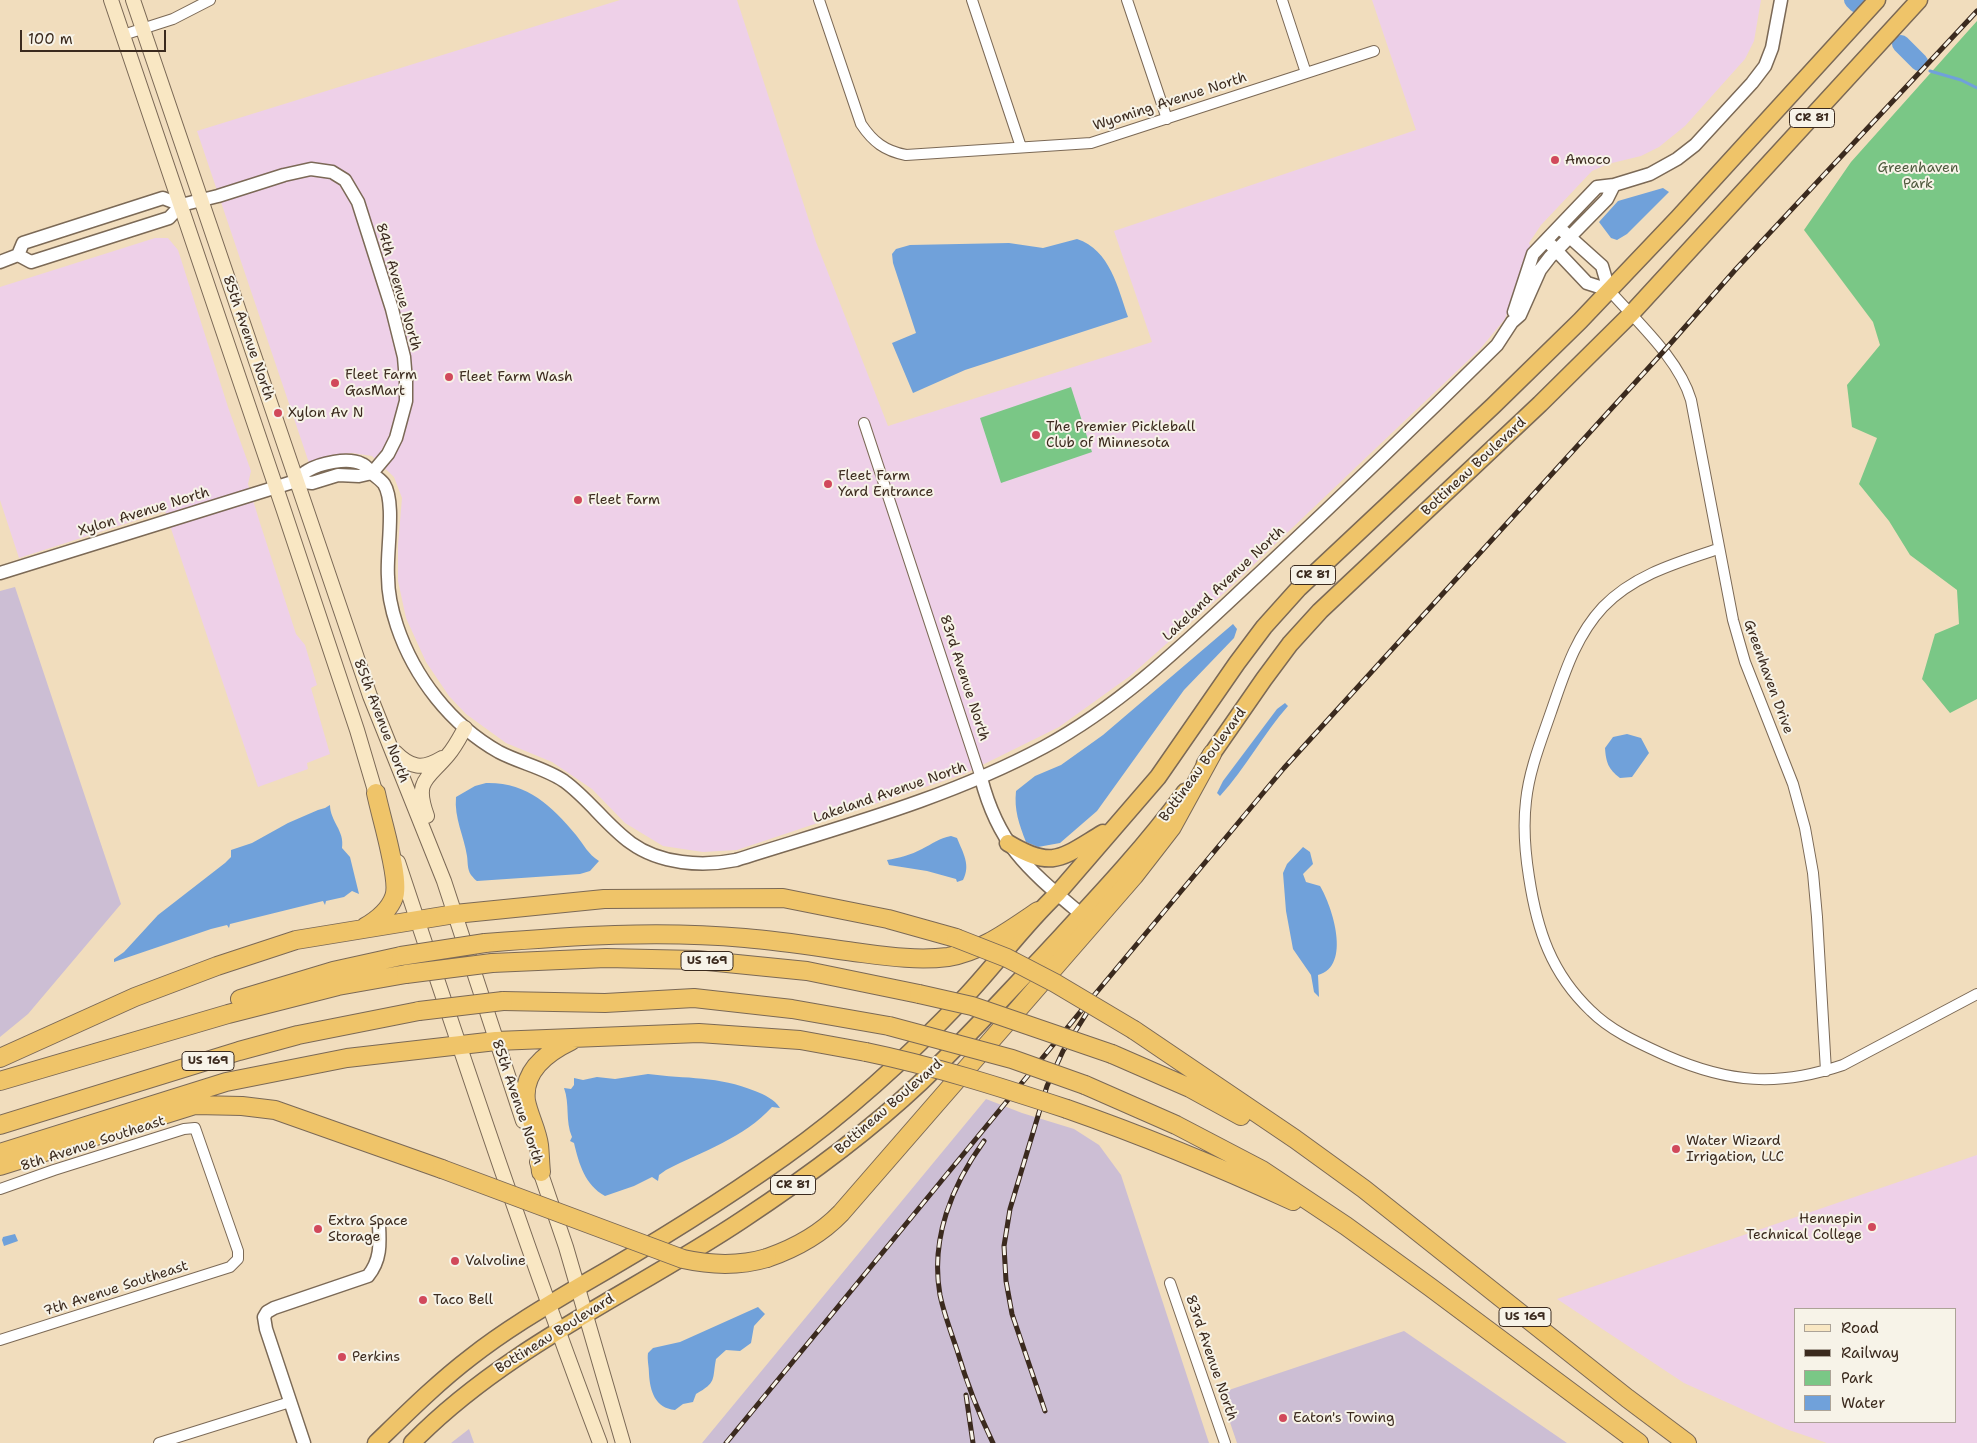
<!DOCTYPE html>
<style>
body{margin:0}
#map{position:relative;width:1977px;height:1443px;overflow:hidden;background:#f1ddbd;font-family:"Shantell Sans",sans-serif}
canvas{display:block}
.legend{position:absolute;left:1794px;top:1308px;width:162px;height:115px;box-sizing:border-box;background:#f7f3e8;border:1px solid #aca397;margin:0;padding:6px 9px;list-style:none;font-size:15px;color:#3b2a1e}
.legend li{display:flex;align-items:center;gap:10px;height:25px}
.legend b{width:25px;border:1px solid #aca397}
.scale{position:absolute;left:20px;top:30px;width:146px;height:22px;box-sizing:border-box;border:2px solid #3b2a1e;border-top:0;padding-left:6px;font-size:15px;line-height:18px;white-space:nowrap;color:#3b2a1e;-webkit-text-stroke:4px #f7f3e8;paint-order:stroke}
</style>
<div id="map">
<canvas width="1977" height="1443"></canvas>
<ul class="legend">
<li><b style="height:6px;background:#f9e7c3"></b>Road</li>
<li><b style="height:6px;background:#3b2a1e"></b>Railway</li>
<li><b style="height:14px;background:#7ac786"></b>Park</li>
<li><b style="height:14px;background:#70a1da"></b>Water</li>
</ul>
<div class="scale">100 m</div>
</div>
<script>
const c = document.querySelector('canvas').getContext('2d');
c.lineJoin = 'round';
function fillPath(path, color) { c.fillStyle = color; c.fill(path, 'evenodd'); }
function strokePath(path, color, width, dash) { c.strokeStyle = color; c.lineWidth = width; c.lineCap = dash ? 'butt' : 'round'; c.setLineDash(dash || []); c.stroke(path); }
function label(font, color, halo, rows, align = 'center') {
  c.font = font + ' "Shantell Sans",sans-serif'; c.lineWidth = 4; c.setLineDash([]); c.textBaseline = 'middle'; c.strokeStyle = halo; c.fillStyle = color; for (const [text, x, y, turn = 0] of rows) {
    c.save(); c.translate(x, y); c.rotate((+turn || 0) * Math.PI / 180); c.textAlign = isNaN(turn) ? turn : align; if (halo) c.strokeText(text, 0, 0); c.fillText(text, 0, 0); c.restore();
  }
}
const built = new Path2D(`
 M620,0H737L816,242L888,426L1152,342L1114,231L1416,130L1372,0H1761L1754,41L1745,59L1685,126L1659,147L1641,156L1608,164L1592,171L1541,225L1529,243L1531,248L1505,319L1480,349L1225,592L1130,676L1059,727L964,774L737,850L703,852L663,846L625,823L592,789L552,762L506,743L466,714L449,696L426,662L406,618L398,581V545L402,498L394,477L372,456L352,453L331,455L309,463L197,131Z
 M155,238H168L178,250L228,407L251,471L248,484L260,523L296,634L305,645L317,685L311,688L330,754L307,763L308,769L258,787L165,511L19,558L0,500V287Z
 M1977,1155V1443H1827L1786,1429L1684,1383L1557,1299ZM1796,1309H1956V1422H1796Z`);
const industrial = new Path2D(`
 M15,587L121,904L28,1014L0,1037V591Z
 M986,1099L1022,1113L1074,1129L1099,1145L1121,1175L1209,1443H702Z
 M1404,1331L1567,1443H1237L1220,1393Z
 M469,1429L474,1443H451Z`);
const green = new Path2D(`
 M1977,21V699L1950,713L1922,679L1935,634L1959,624L1957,590L1910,555L1889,521L1859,484L1877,438L1852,427L1847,385L1880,345L1873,322L1804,230L1851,162Z
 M1071,387L1092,452L1001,483L980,418Z`);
const water = new Path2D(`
 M1663,188L1669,192L1627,234L1617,240L1611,238L1599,222L1618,201Z
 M1077,239C1110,250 1118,288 1128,317L965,370L913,393L892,343L916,333L893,263L892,254L896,249L910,245L1009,243L1043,248Z
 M1233,624L1237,629L1234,638L1184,690L1097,811L1060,843L1038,847L1026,842C1019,824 1014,810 1016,791L1035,776L1061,765L1103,735Z
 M1285,703L1288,706C1263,734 1246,768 1220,796L1217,793L1223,781L1277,709Z
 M1627,734L1641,738L1649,753L1632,777L1620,778C1608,769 1606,762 1605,748L1613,737Z
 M486,783C527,782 551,805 576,835C584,845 588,854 599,861L590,871L580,874L477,881C475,880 472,876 471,875C467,869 468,862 467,856C464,836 454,818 456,797L475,786Z
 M330,805C330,821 345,831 342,848L350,857L359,894L352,891L344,897L326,901L325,905L323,901L230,924L229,928L227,925L211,929L114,962V959L124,952L158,915L225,863L231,857V850L252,843L288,823L318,810L325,808Z
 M951,836L957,838C963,853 971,865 963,880L957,882L956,879L927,871L889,865L887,860C899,858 911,855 922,849C932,844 939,838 951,836Z
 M1303,847L1310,852L1313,864L1303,874L1306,882L1320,886C1332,906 1352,966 1318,975L1319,997L1314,992L1311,975L1293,949L1286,911L1283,873L1287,864Z
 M648,1074C686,1079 719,1076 755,1091C765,1095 774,1099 780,1108L772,1107C744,1138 703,1151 666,1170L659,1175L658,1181L652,1177L634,1186L605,1196C585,1185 579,1164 574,1143L570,1141L572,1137C565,1121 570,1104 564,1088L571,1089L574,1085V1078L583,1080L597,1077L615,1079Z
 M15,1234L18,1241L4,1246L2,1240L3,1237Z
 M758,1307L765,1314L754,1326L751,1343L740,1351L726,1350L716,1359C712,1380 717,1382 696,1394L693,1402L683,1404L675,1410C655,1408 650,1391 649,1374C649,1366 647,1360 648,1353L653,1348L680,1342Z`);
const stream = new Path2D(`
 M1930,71L1961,80L1977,88`);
const river = new Path2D(`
 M1853,0L1857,4
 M1901,44L1919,62`);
const minor = new Path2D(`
 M819,0L861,124C873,142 885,151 906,155L1091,143L1374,51
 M972,0L1021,147
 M1127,0L1167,119
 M1282,0L1306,73
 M123,35L173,19L210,0
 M1609,290C1637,322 1679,359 1691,400L1733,620L1745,662L1793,784L1805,828L1813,873L1817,917L1826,1071
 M864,423L981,778
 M1718,549C1676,563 1634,575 1603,607C1575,637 1564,675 1551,712C1541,741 1529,771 1526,801C1523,826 1525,852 1529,877C1537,930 1551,973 1591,1011C1612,1032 1641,1044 1667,1056C1729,1083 1778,1087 1843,1065L1977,994
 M0,1189L54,1170L184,1129L195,1128L238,1251V1259L230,1267L0,1340
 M1170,1283L1225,1443
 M159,1443L290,1402`);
const tertiary = new Path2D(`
 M1563,231L1602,266L1609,290
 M1551,245L1587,283L1609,290
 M18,255L31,262L169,218L181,205L218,196L284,175L311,169L332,172L345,180L358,202L392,309L404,357L406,381V401L396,438L388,454L372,473
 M0,262L18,255L23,243L163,198L181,205
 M1514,312L1533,254L1597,187L1614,185L1650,174L1677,159L1695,145L1752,83L1765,66L1772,48L1781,0
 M296,481L312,483L338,475L359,476L372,473
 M0,573L296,481C300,477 303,473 307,471C320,463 348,457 362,464C366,465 370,471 373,474C376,477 381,480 384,484C396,503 386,553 388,577C388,593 392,611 397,626C414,677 451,725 499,752C520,763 545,768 564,781C589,799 606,825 631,843C660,864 702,867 736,860C840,827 947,799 1044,747C1127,702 1194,634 1263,570C1342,496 1420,421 1497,345L1512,322L1520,315L1540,270L1550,257L1607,199L1614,185
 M981,778C999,847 1029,870 1081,914
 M304,1443L266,1329L264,1317L267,1312L274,1308L368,1276C381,1260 380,1244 379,1225`);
const secondary = new Path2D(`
 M111,0L283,508L357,730L378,801
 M133,0L370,696L444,881L523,1121
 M395,752C411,768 422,770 442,758
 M427,816C414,780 427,780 448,755C455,747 460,737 465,728
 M398,862C463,1057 527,1251 600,1443
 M537,1162L566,1247L623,1443`);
const trunk = new Path2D(`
 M1205,764L1264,679L1290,644L1320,611L1540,404L1630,315L1919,0
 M1008,843C1053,870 1061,858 1103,833
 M376,1443C407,1413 437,1383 471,1357C504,1331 541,1309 578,1287C648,1247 718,1204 784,1157C849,1111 911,1054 966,996C997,963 1024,925 1057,894L1158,777L1237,663L1264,627L1299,588L1493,406L1580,321L1678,218L1877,0
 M412,1443C506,1347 631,1294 742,1220C804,1179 866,1134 920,1083C962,1043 1001,1000 1041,958C1091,904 1142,851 1185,792`);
const motorway = new Path2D(`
 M365,927C377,920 389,911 394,897C401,880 380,814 376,793
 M485,943C572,936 658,930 745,938C782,941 818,947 854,952C885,956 916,961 948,957C981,952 1011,929 1038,911
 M492,963L606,958L697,960L807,971L919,994
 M240,999L333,971L401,956
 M503,1001L605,1003L694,998L792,1009L889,1026
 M1134,1030L1295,1139L1364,1189L1627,1398L1687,1443
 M1112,1054L1190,1088L1241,1116
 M0,1058L135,997L217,966L296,940L455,914L604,899L783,898L888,919L956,938
 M0,1081L228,1014L338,986L406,974
 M1085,1085L1176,1125L1262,1170L1346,1226L1430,1287L1639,1443
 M1067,1109C1144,1136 1219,1167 1293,1201
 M0,1125L239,1051L298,1035L419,1011
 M0,1153L226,1082L347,1058L496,1041L699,1033L800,1040L866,1052
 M0,1166L195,1105L242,1106L275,1110L442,1169
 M541,1172C540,1163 540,1154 539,1145C537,1130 529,1116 526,1101C522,1070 548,1052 571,1041
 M767,1258C796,1248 820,1235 841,1213L1134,876L1172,827L1212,754`);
const rail = new Path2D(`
 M984,1141C952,1185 930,1239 940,1295C944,1314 951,1332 957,1350C967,1384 978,1412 993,1443
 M966,1395L973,1443
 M1045,1411L1012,1314L1006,1281L1004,1246L1010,1209L1047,1086L1063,1051L1088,1011
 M726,1443L1081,1011L1284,768L1663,352L1736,269L1977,11`);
const motorwayBridge = new Path2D(`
 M956,938L1007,958L1055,983L1134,1030
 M401,956L485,943
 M406,974L492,963
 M919,994L972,1006L1112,1054
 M419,1011L503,1001
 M889,1026L1012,1059L1085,1085
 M866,1052C934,1066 1000,1087 1067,1109
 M442,1169L683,1259C710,1265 740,1266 767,1258`);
const markers = [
 [1555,160,5,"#d1495b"],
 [449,377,5,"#d1495b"],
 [335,383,5,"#d1495b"],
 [278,413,5,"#d1495b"],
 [1036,435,5,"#d1495b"],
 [828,484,5,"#d1495b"],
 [578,500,5,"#d1495b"],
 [1676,1149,5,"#d1495b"],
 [1872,1227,5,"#d1495b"],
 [318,1229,5,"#d1495b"],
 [455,1261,5,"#d1495b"],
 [423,1300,5,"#d1495b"],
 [342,1357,5,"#d1495b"],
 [1283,1418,5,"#d1495b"]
];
const shields = [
 [1812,118,45],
 [1313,575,45],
 [707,961,52],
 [208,1061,52],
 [793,1185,45],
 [1525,1317,52]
];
const shieldNames = [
 ["CR 81",1812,118],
 ["CR 81",1313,575],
 ["US 169",707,961],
 ["US 169",208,1061],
 ["CR 81",793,1185],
 ["US 169",1525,1317]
];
const streetNames = [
 ["Wyoming Avenue North",1170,102,-18],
 ["84th Avenue North",398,287,74],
 ["85th Avenue North",248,338,71],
 ["Bottineau Boulevard",1474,467,-43],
 ["Xylon Avenue North",144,512,-17],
 ["Lakeland Avenue North",1224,584,-43],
 ["Greenhaven Drive",1768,677,70],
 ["83rd Avenue North",964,678,72],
 ["85th Avenue North",381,721,69],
 ["Bottineau Boulevard",1203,765,-54],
 ["Lakeland Avenue North",890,793,-19],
 ["85th Avenue North",517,1102,71],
 ["Bottineau Boulevard",889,1107,-41],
 ["8th Avenue Southeast",93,1144,-18],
 ["7th Avenue Southeast",116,1289,-18],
 ["Bottineau Boulevard",555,1334,-32],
 ["83rd Avenue North",1211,1358,71]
];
const poiNames = [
 ["Amoco",1565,160],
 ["Fleet Farm",345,375],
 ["GasMart",345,391],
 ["Fleet Farm Wash",459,377],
 ["Xylon Av N",288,413],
 ["The Premier Pickleball",1046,427],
 ["Club of Minnesota",1046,443],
 ["Fleet Farm",838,476],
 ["Yard Entrance",838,492],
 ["Fleet Farm",588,500],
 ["Water Wizard",1686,1141],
 ["Irrigation, LLC",1686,1157],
 ["Hennepin",1862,1219,"right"],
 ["Technical College",1862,1235,"right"],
 ["Extra Space",328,1221],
 ["Storage",328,1237],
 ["Valvoline",465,1261],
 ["Taco Bell",433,1300],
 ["Perkins",352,1357],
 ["Eaton's Towing",1293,1418]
];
const parkNames = [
 ["Greenhaven",1918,168],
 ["Park",1918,184]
];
fillPath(built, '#eed0e8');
fillPath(industrial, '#ccbed4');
fillPath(green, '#7ac786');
fillPath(water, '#70a1da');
strokePath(stream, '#70a1da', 3);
strokePath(river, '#70a1da', 18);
strokePath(minor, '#7b6956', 12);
strokePath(tertiary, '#7b6956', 15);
strokePath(secondary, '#7b6956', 16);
strokePath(trunk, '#7b6956', 19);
strokePath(motorway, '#7b6956', 20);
strokePath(minor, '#fff', 10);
strokePath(tertiary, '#fff', 12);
strokePath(secondary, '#f9e7c3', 14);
strokePath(trunk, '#efc469', 16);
strokePath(motorway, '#efc469', 18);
strokePath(rail, '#3b2a1e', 5);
strokePath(rail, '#f7f3e8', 3, [9]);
strokePath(motorwayBridge, '#7b6956', 20, []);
strokePath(motorwayBridge, '#efc469', 18);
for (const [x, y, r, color] of markers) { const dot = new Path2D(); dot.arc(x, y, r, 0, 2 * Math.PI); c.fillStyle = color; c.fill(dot); strokePath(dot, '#f7f3e8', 2); }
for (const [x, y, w] of shields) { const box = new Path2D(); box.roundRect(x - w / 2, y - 9.5, w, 19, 4); c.fillStyle = '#f7f3e8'; c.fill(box); strokePath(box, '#3b2a1e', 1); }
label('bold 12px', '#3b2a1e', null, shieldNames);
label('14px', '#3b2a1e', '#f7f3e8', streetNames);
label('14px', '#3b2a1e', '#f7f3e8', poiNames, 'left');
label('14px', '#4e593d', '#f7f3e8', parkNames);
</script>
